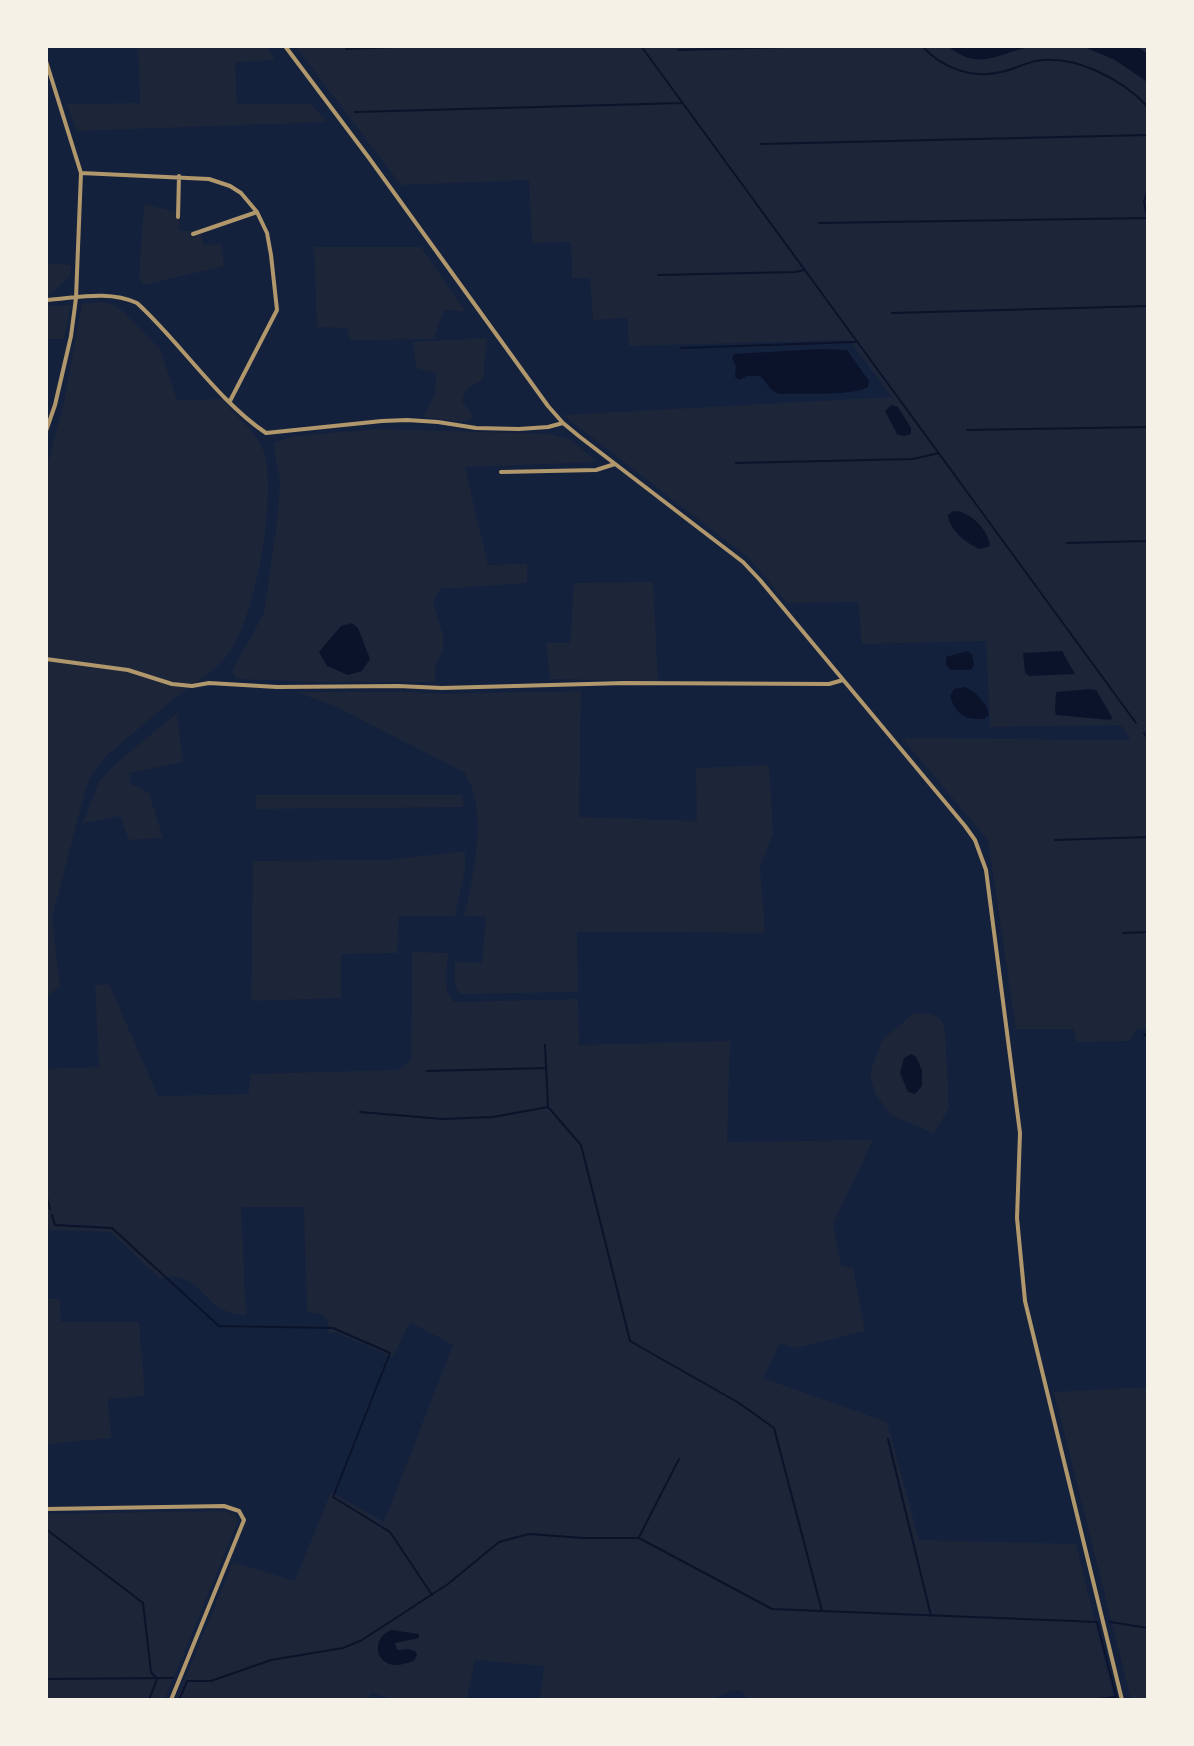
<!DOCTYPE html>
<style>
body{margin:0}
#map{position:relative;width:1194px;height:1746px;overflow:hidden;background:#14213d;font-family:Barlow,sans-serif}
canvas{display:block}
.frame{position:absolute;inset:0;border:48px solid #f6f1e7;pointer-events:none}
</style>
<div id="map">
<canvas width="1194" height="1746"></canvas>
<div class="frame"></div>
</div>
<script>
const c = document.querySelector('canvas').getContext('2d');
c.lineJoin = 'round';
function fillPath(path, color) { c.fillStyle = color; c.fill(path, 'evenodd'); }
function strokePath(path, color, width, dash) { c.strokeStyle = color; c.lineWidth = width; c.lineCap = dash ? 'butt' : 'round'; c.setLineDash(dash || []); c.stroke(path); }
const green = new Path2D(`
 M138,47H267L275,60L235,62L237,104H311L327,122L77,131L67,104L140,103Z
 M296,47H1147V1029H1137L1130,1041L1077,1042L1073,1029H1016L988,840L902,738L1131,740L1121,725L990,727L986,641L862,644L858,602L787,603L750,559L563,415L892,397L849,340L629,346L627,318L593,320L590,278H572L571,242L532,243L529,180L401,185Z
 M144,204L180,213L179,231H201L203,245L221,244L224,266L144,285L139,278Z
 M314,247H421L465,311L444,310L433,339L350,340L347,328L317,327Z
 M46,263L71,265L70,276L51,294H47Z
 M101,302L114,305L124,312L160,349L177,400L221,399C233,412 259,435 264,452C277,496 256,624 225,658C212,673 194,683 179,695C154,715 130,736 105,757L92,774L85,791L52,918L60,986L47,997L48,862L47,467L64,402L82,304Z
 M71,305L64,339H47V306Z
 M487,338L483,379L466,390L462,401L474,418L463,422L423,417L435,394L436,373L416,368L413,342Z
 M378,429L550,434L571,440L597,462L465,467L488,565L527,564V583L440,589L433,602L443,636V651L435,665V682H316L237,679L233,674V669L264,613L277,521L280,482L274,448L275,442L295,436Z
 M653,582L658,681L550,679L546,643H570L574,583Z
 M581,691L579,817L697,821L696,768L769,765L773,833L760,867L765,933L577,932L578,992L461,994C452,987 455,972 455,962L482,963L486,917L464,916C474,875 489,809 464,772L334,706L296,692H412L441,694Z
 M177,713L183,762L129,773L131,784L149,793L163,838L129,840L120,816L83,823L99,782L115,764Z
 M256,795H462L464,807L256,809Z
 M465,851V869L455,916H399L397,953L341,954V998L251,1001L253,861L388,860Z
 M412,952L448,953C447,968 441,992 455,1002L578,999L579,1045L730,1041L727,1142L873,1140L833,1224L841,1266L853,1268L865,1331L795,1348L780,1343L763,1378L887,1422L919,1540L1076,1544L1114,1699L748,1700L743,1692L737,1690L729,1692L710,1700L540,1699L544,1666L475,1660L467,1699H393L372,1693L367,1700L177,1699L233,1562L295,1581L331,1492L384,1522L453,1345L410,1322L393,1357L334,1332L328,1334C330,1316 323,1314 307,1312L304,1207H241L246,1315C207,1314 206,1284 180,1278C174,1276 167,1278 160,1278L110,1232L49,1230L47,1220V1069L99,1067L95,985L109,984L158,1096L249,1094L250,1074L398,1070L411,1060Z
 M914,1013L932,1014L941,1019L945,1031L949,1108L934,1133L891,1115L875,1094L870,1073L882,1040Z
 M47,1299H60L61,1322H139L145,1396L108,1399L111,1438L47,1444Z
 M1147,1387V1699H1131L1054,1392Z
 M224,1511L236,1515L238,1521L165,1699H47V1514Z`);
const water = new Path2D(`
 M949,47H1029C997,54 980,71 949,47Z
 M1084,47H1138L1147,54V82L1115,60Z
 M821,349L847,350L869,381L868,387C855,396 800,393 781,394C769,392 769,384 760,376H747L739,380L735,377L736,366L732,359L734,354Z
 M891,405L898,407L911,428V434L904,436L897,434L885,411Z
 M953,511C969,510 989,530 990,546L980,549C967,544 949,530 948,515Z
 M352,623L358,628L370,659L362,671L348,675L327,666L319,652L341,626Z
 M967,651L972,654L974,665L971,670H951L946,665V657Z
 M1062,651L1075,674L1029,676L1025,673L1023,653Z
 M965,687C975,691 988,704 989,715L984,719C966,720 956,715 950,696L954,689Z
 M1091,689L1096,690L1112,717L1111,720L1056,715L1055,711L1056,692Z
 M911,1054L916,1057L922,1070V1086L915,1094L908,1092L900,1073L904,1058Z
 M391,1630L419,1634V1638L395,1643L397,1650L408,1649L415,1651L417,1655L414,1661C408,1663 401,1665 394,1665C373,1662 373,1637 391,1630Z`);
const stream = new Path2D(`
 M641,46L1136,723
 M922,46C942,68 972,79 1001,72C1013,70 1024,63 1036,61C1075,54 1123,80 1148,107
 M346,49L417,46
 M678,50L825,46
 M355,112L682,103
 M761,144L1148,135
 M1147,217L1144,202L1148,188
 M819,223L1148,218
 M658,275L795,272L804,270
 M892,313L1148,306
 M681,348L855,342
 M967,430L1148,427
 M736,463L913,459L939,453
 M1067,543L1148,541
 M1144,733L1148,739
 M1055,840L1148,837
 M1123,933L1148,932
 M1144,1035L1148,1034
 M545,1045L548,1107L581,1145L630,1341L739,1403L774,1428L822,1611
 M427,1071L546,1068
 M360,1112L443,1119L493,1117L548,1107
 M46,1194L50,1209
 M52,1215L55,1225L112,1228L219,1326L333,1328L390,1353L333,1497L390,1532L432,1595
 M888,1439L931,1616
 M46,1529L143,1603L151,1672L157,1679L149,1700
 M639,1537L679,1459
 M1097,1622L1117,1700
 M1110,1622L1148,1628
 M46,1679L173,1678
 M179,1700L187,1681H211L271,1660L343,1648L362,1640L448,1584L499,1542L529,1534L584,1538H639L772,1609L1098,1622
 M1088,1700L1115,1697`);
const minor = new Path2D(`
 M285,46L369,158L548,406L563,423L580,437L743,562L760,580L965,826L975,840L986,870L1020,1133L1017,1218L1025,1301L1122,1700
 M46,61L81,173L76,298L71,336L55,405L46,431
 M81,173L209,179L230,186L241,193L257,212L267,233L271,255L277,310L230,401
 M178,217L179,176
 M193,234L257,212
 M46,300C77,298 108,290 137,303C180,342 218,401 266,433L382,421L407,420L438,422L476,428L519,429L548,427L563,423
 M501,472L596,470L615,464
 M46,659L128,670L172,684L192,686L209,683L277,687L398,686L442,688L624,683L829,684L843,680
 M46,1509L224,1506L239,1511L244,1520L171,1700`);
fillPath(green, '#1d2539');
fillPath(water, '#0b132b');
strokePath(stream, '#0b132b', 2);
strokePath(minor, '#b1986c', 4);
</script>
